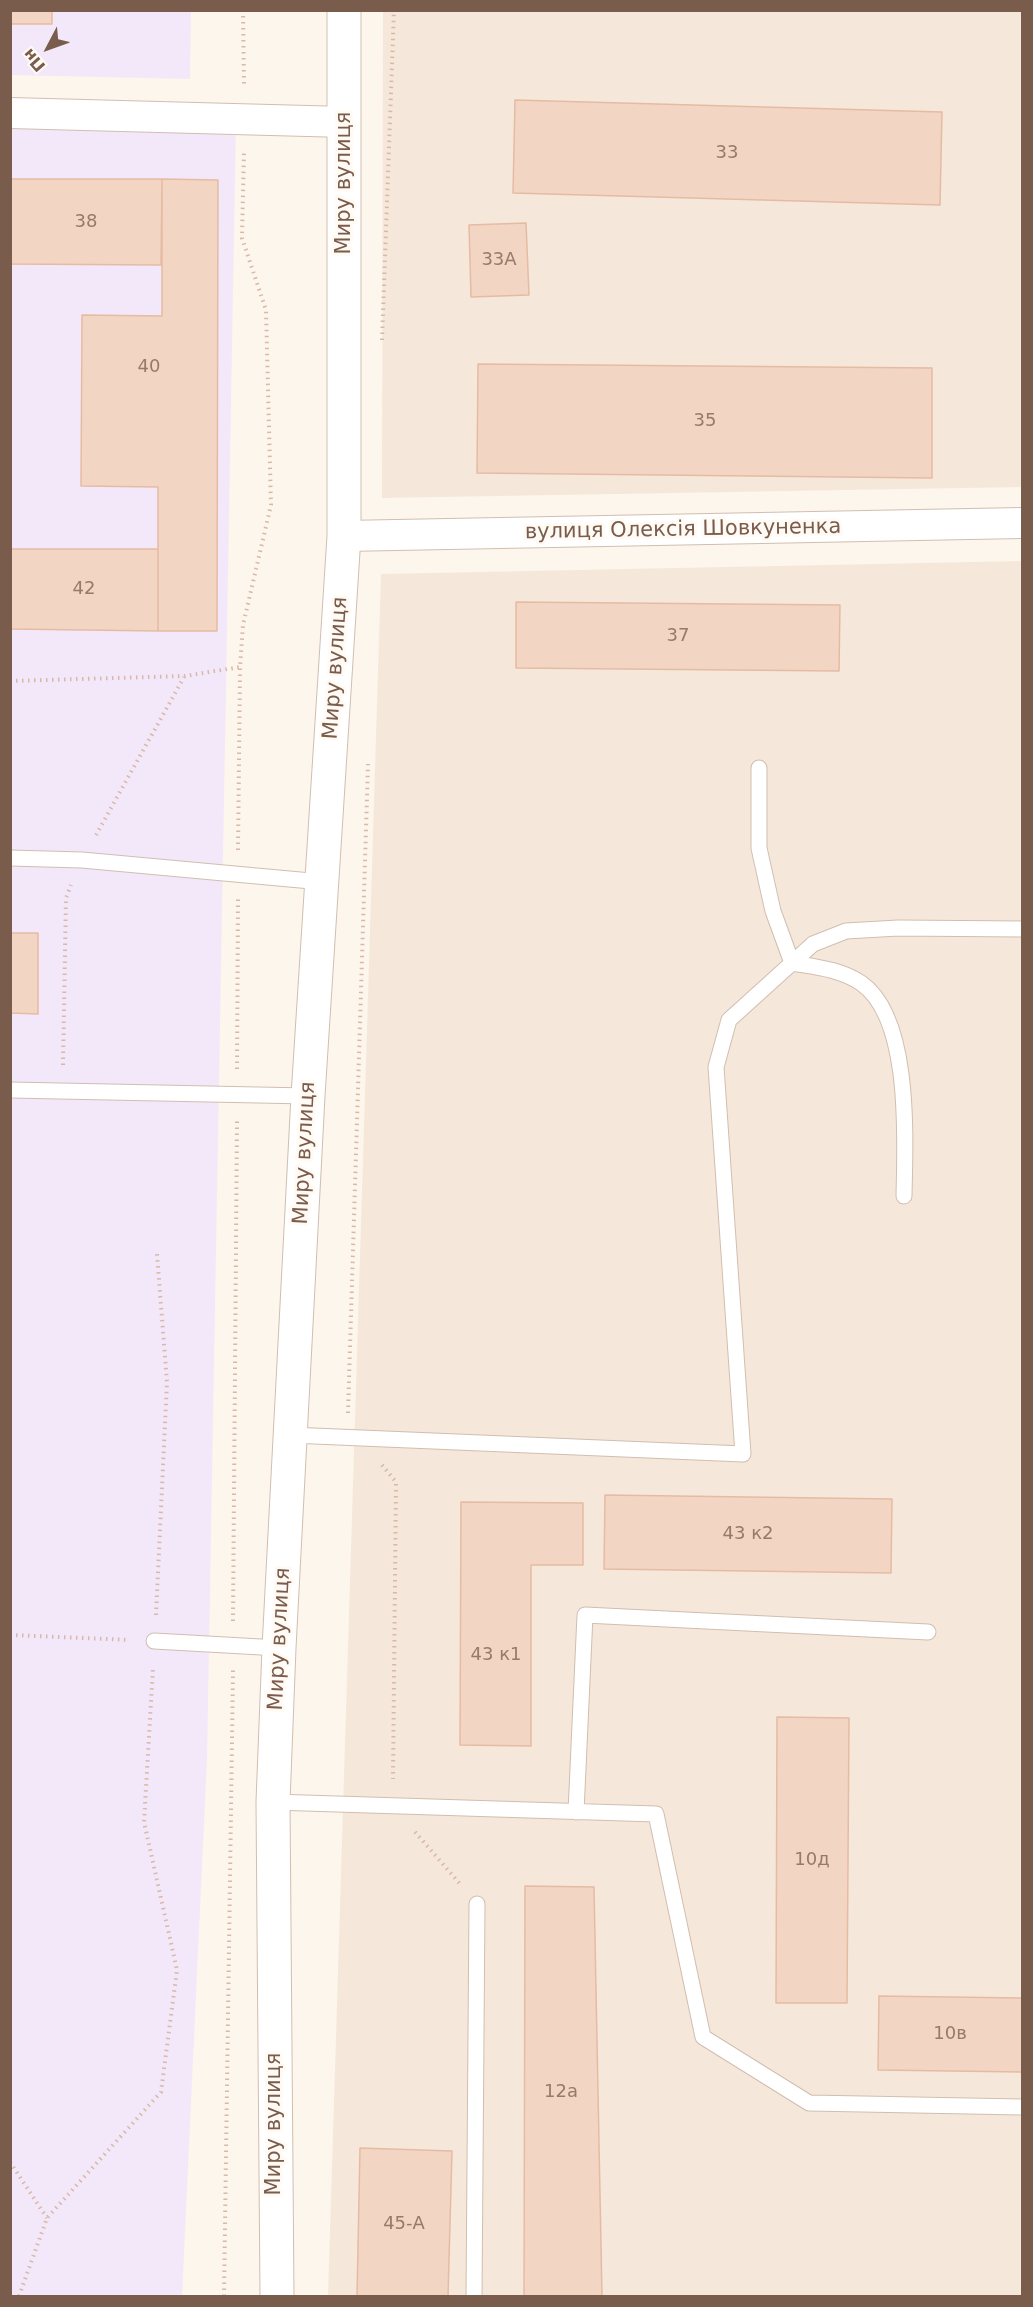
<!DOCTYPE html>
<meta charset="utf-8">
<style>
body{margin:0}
#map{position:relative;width:1033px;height:2307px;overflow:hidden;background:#fdf6ec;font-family:"DejaVu Sans",sans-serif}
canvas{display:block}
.frame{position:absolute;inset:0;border:12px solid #7a5c4d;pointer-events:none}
.north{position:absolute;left:18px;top:18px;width:60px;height:60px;-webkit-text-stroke:4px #fffaf3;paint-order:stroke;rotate:229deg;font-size:16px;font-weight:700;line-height:24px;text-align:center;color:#7a5c4d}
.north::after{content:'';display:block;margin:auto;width:21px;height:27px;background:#7a5c4d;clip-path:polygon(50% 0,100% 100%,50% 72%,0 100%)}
</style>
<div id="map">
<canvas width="1033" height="2307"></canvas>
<div class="frame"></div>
<div class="north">Пн</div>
</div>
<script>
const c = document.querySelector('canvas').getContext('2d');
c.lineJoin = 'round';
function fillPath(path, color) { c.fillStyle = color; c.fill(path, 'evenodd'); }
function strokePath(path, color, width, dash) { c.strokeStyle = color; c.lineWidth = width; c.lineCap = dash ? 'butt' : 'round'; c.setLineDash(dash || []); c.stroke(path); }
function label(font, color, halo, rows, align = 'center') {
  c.font = font + ' "DejaVu Sans",sans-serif'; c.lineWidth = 6; c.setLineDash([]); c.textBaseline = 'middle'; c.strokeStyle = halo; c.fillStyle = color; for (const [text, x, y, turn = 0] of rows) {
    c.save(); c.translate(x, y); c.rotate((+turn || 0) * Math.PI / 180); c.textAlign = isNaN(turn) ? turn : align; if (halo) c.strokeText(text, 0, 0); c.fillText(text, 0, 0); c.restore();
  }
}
const residential = new Path2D(`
 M383,11H1022V487L382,498Z
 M1022,561V2296H328L381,574Z`);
const education = new Path2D(`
 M11,11H191L190,79L11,75Z
 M236,121L207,1758L182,2296H11L10,125Z`);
const building = new Path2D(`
 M10,10H52V24H10Z
 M515,100L942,112L940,205L513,193Z
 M10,179H162L161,265L10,264Z
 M162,179L218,180L217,631H158V487L81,486L82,315L162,316Z
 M526,223L529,295L471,297L469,225Z
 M478,364L932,368V478L477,473Z
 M10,549H158V631L10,629Z
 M516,602L840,605L839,671L516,668Z
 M10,933H38V1014L10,1013Z
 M605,1495L892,1499L891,1573L604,1569Z
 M461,1502L583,1503V1565H531V1746L460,1745Z
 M777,1717L849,1718L847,2003H776Z
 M525,1886L594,1887L602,2296H524Z
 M879,1996L1022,1998V2072L878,2070Z
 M360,2148L452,2151L448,2296H357Z`);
const path = new Path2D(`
 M243,10L244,85
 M382,340L394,10
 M10,681L185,676L240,667L243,625L271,505L266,310L242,238L244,152
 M96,835L184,677
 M238,850L240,667
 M63,1065L66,898L71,885
 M237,1069L238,899
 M348,1413L368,764
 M382,1465L396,1482L393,1779
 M156,1615L167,1382L157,1254
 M233,1621L237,1121
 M10,1635L130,1640
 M415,1832L461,1885
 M10,2162L47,2218
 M19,2296L47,2218L161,2092L177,1970L144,1822L153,1668
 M224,2296L233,1670`);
const service = new Path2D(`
 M759,768V848L773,911L792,963C816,967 840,969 861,983C912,1018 905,1142 904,1196
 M10,858L82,860L322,882
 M10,1090L308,1096
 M290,1435L743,1454L716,1067L729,1020L813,944L846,931L898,928L1022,929
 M154,1641L279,1648
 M273,1802L656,1814L703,2037L809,2103L1022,2107
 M576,1812L585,1615L928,1632
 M474,2296L477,1904`);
const minor = new Path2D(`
 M10,113L345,122
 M344,536L1022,523`);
const tertiary = new Path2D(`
 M277,2296L273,1802L279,1648L308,1096L344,536V10`);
const numberNames = [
 ["33",727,153],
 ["38",86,222],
 ["33А",499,260],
 ["40",149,367],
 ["35",705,421],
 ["42",84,589],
 ["37",678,636],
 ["43 к2",748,1534],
 ["43 к1",496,1655],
 ["10д",812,1860],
 ["10в",950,2034],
 ["12а",561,2092],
 ["45-А",404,2224]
];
const streetNames = [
 ["Миру вулиця",345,183,-90],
 ["вулиця Олексія Шовкуненка",683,530,-1],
 ["Миру вулиця",336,668,-86],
 ["Миру вулиця",305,1153,-87],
 ["Миру вулиця",280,1639,-87],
 ["Миру вулиця",275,2124,-90]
];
fillPath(residential, '#f5e8da');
fillPath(education, '#f3e8fa');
fillPath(building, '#f3d5c3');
strokePath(building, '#e6bba3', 1.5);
strokePath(service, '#d1beb0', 17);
strokePath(minor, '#d1beb0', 32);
strokePath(tertiary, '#d1beb0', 35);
strokePath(path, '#d9b8a5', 4, [1.5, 4.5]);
strokePath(service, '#fff', 15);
strokePath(minor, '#fff', 30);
strokePath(tertiary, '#fff', 33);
label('18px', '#987a6a', null, numberNames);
label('21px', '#7a5c4d', '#fffaf3', streetNames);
</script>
